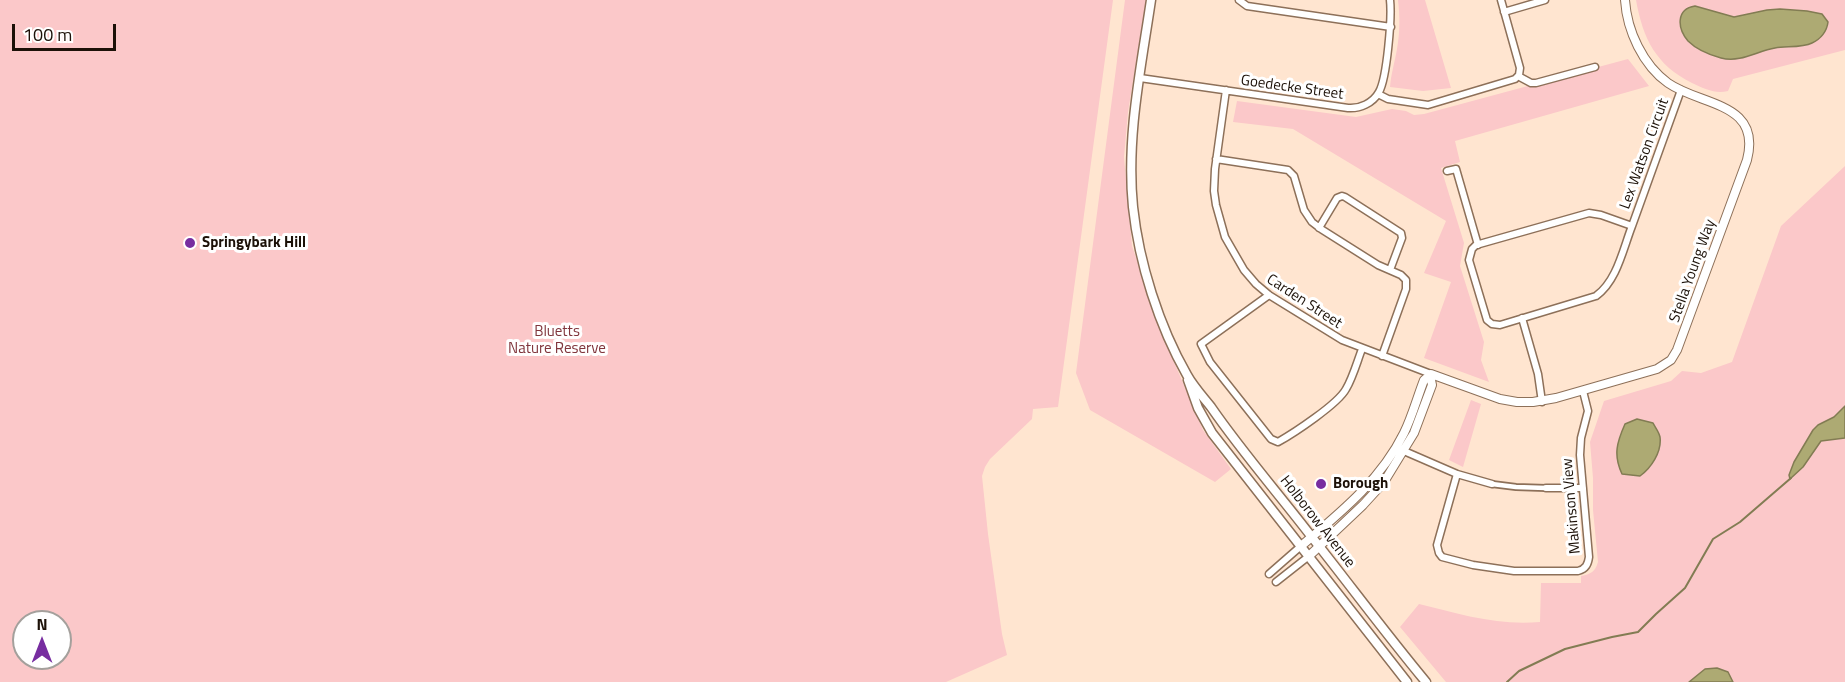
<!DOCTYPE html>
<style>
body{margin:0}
#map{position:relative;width:1845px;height:682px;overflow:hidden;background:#ffe5d0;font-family:"Titillium Web",sans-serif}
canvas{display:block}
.north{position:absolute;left:12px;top:610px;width:60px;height:60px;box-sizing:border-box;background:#fff;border:2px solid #a4a09c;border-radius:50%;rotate:0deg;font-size:16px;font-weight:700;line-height:24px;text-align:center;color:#1c1108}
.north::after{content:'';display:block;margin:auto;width:21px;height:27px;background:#772da0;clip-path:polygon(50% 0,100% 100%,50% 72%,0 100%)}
.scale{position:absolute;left:12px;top:24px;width:104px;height:27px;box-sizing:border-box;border:3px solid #1c1108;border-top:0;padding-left:8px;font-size:18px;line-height:21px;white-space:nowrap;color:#1c1108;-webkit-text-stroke:4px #fff;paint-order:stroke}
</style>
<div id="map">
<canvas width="1845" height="682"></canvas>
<div class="north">N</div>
<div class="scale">100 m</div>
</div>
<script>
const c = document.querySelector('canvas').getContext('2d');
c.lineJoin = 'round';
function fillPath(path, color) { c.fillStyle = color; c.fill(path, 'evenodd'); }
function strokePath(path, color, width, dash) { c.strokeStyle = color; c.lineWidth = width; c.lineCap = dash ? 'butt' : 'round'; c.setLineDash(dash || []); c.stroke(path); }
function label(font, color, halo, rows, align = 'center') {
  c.font = font + ' "Titillium Web",sans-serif'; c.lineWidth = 6; c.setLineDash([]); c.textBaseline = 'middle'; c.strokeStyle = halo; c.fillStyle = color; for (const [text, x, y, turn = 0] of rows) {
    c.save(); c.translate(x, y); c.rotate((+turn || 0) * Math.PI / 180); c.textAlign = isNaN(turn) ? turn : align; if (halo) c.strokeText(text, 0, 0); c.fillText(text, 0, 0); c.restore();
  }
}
const green = new Path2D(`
 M0,0H1113L1058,407L1033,409L1032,419L990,459L985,467L982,476L988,534L1002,634L1007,655L946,682H0ZM24,622H60V658H24Z
 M1125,0H1146L1128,112L1124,157L1132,246L1166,343L1203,430L1231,469L1215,482L1090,410L1076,373Z
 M1398,0H1425L1451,88L1423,91L1390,87C1391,74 1395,61 1397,49C1400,32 1400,16 1398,0Z
 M1636,0H1845V50L1733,79L1728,91C1715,94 1705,89 1692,83C1656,65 1643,39 1636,0Z
 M1628,59L1649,86L1455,141L1460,162L1441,168L1464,243L1460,266L1484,342L1481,360L1489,382L1424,358L1451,282L1424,273L1446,221L1293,129L1233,122L1237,101L1356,117L1392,109L1406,111L1414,115L1424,114Z
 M1845,166V682H1446L1400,627L1419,604C1460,614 1498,626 1540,622L1541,583H1581V576C1591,574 1595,572 1598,562L1593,510V478L1590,442L1604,401L1671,381L1682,371L1701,373L1732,362L1781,226Z
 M1471,400L1481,404L1463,467L1449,460Z`);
const water = new Path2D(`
 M1695,6L1734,17L1767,10L1780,9L1807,11L1822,14L1828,22C1827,31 1821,39 1812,43C1802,48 1786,46 1775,48C1757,51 1741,63 1721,58C1710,55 1696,49 1688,41C1677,28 1676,9 1695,6Z
 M1845,406V438L1821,441L1803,467L1790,479L1789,475L1794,462L1813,430L1818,425L1834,417Z
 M1637,419L1653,423C1655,427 1659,432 1660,437C1662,452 1651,468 1640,476L1622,474C1613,455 1617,442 1625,424Z
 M1717,668L1728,672L1733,682H1689L1705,669Z`);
const stream = new Path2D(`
 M1507,682L1519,671L1565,649L1612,637L1638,632L1656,614L1685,588L1713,539L1740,522L1791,478`);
const pedestrian = new Path2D(`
 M1492,484L1516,487L1546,488`);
const minor = new Path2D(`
 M1239,0L1247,6L1391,27
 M1504,12L1545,0
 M1518,76L1531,83H1536L1595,67
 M1140,78L1348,108C1360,109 1373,103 1379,92C1387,78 1392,17 1390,0
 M1226,90L1215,169L1214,191L1216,205L1225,237L1244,270L1256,284L1269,295L1342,340L1431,374
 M1378,94L1388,99L1428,105L1515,79L1519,75L1520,68L1501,0
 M1216,159L1288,170L1294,176L1304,210L1312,222L1321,229L1378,265L1401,275L1406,280V289L1382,356
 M1447,171L1456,169L1478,245
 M1632,226C1623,249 1617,281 1596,296L1500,325L1492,324L1487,320L1469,260L1472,249L1476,245L1589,213L1601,215L1632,226L1681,90
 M1319,228L1337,198L1342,196L1345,197L1401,233L1402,238L1390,270
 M1269,295L1201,344L1210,362L1271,439L1278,442C1294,433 1338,404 1346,389C1353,377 1357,362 1362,349
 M1522,318L1538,374L1542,402
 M1404,451L1457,474L1492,484
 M1457,474L1437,545L1439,553L1442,557L1473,565L1514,571H1578C1586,569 1588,564 1589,557L1580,455L1581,438L1588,411L1583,391
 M1546,488H1583
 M1269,574L1301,546
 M1276,582L1309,556`);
const tertiary = new Path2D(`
 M1431,374L1500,399L1517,402H1533L1556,398L1657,369L1671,360L1677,350L1747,160C1762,102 1701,106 1668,83C1643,65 1627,31 1625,0
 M1301,546C1340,513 1381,480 1404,433C1412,417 1417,398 1424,380L1430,375L1432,385L1414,433L1384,482L1363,505L1309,556`);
const secondary = new Path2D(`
 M1151,0C1141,68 1126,138 1133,207C1139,263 1159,326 1187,375C1193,386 1203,397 1211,407C1242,452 1278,493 1311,536C1350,585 1386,634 1426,682
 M1188,380L1198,408L1212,433L1407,682`);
const markers = [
 [190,243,6,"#772da0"],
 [1321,484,6,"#772da0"]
];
const streetNames = [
 ["Goedecke Street",1292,88,8],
 ["Lex Watson Circuit",1645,154,-70],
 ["Stella Young Way",1693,271,-70],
 ["Carden Street",1304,302,33],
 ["Makinson View",1572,506,-95],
 ["Holborow Avenue",1317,522,52]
];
const poiNames = [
 ["Springybark Hill",202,243],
 ["Borough",1333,484]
];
const parkNames = [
 ["Bluetts",557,332],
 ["Nature Reserve",557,349]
];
fillPath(green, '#fbc8c9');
fillPath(water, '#adaa73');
strokePath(water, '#827c53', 1.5);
strokePath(stream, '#827c53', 2);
strokePath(pedestrian, '#8d7059', 8);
strokePath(minor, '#8d7059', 9);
strokePath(tertiary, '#8d7059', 10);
strokePath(secondary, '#8d7059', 11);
strokePath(pedestrian, '#fff', 4.5);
strokePath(minor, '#fff', 6);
strokePath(tertiary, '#fff', 8);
strokePath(secondary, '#fff', 8);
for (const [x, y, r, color] of markers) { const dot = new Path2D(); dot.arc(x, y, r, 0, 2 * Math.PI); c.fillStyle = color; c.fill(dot); strokePath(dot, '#fff', 2); }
label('15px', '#1c1108', '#fff', streetNames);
label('bold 15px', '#1c1108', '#fff', poiNames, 'left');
label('15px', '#80353c', '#fff', parkNames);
</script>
